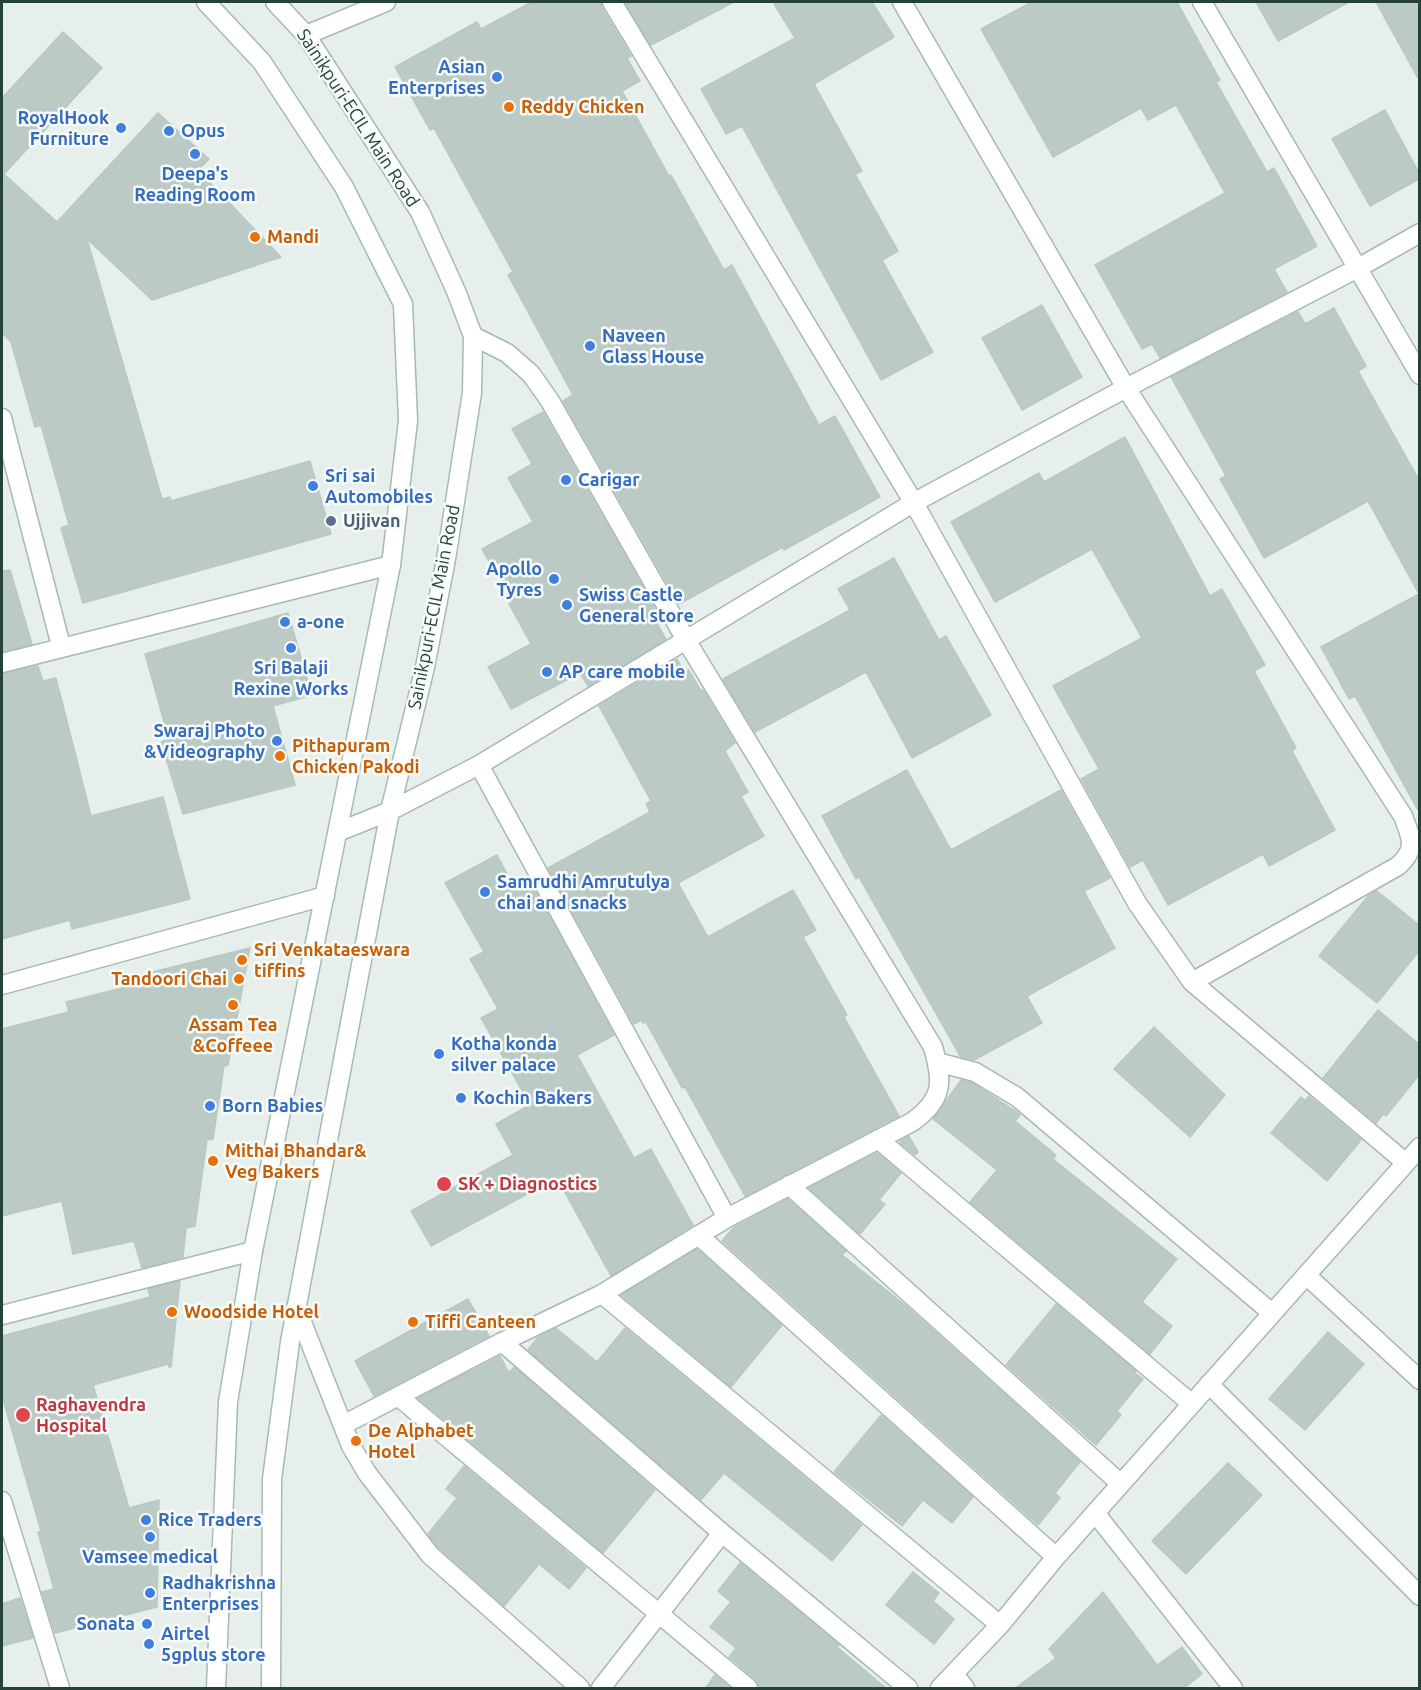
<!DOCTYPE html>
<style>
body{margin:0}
#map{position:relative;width:1421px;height:1690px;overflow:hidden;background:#e6efeb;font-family:Ubuntu,sans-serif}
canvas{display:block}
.frame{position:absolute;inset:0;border:3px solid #24423a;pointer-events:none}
</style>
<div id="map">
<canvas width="1421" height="1690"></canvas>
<div class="frame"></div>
</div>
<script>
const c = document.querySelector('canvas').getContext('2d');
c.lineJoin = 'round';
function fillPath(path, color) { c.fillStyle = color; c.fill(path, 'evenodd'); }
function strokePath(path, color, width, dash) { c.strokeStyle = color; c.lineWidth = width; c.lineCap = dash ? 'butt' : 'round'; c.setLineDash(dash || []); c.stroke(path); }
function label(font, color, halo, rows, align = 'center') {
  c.font = font + ' Ubuntu,sans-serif'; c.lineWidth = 5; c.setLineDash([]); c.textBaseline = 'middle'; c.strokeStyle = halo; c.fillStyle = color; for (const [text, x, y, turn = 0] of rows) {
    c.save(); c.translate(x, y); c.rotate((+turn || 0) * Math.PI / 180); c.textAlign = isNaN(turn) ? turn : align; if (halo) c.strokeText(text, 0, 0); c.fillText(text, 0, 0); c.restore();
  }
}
const building = new Path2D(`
 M532,2H601L602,8L631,56L627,58L640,81L622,91L669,176L671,175L724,270L732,265L819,425L835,416L880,497L784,550L783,547L679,604L563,401L573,395L508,275L513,272L434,128L430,130L395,67L477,22L481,29Z
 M625,2H734L651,45Z
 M773,2H872L894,37L814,84L862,171L855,174L898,251L882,260L933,352L881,380L742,126L726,134L701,89L795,38Z
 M1032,2H1177L1220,80L1216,82L1267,172L1274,168L1317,246L1274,269L1287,292L1160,358L1152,344L1142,349L1095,265L1225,193L1176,105L1148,120L1141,108L1053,157L981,29Z
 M1256,2H1349L1278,41Z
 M1376,2H1419V80Z
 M63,32L102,68L4,174L57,222L158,113L209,159L198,170L281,257L152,300L87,239L162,499L170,497L171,501L310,461L331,534L83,603L61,528L69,525L41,425L35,427L11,342L2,333V98Z
 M1385,110L1419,173V179L1370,206L1332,139Z
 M1042,305L1082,377L1022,410L982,338Z
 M1334,308L1366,366L1358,371L1419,480V812L1355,696L1349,699L1321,647L1419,594L1368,501L1264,558L1220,479L1226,476L1171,377L1298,312L1305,324Z
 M543,412L659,615L654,618L666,639L588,686L580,673L511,709L488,667L531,644L509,604L512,603L482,549L533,522L508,478L532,464L512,429Z
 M1125,437L1210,596L1222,589L1265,665L1254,671L1296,748L1292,751L1335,830L1269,866L1263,854L1168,905L1143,860L1130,867L1081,779L1099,769L1053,686L1142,638L1092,549L995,602L951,522L1039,473L1044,482Z
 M894,558L939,640L946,636L991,715L912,758L866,672L755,732L723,679L850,610L838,589Z
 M10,570L32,644L2,652V571Z
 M288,613L312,695L273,706L295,785L183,814L161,742L169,739L145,654Z
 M677,659L684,672L689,670L701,691L703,690L735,743L725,751L748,792L741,796L764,836L678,883L708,937L793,890L816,930L803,937L847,1015L844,1017L899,1116L745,1196L685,1087L682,1088L646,1022L643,1023L642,1020L634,1024L548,868L650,812L646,804L651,801L599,706Z
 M38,666L43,681L56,678L91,816L163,797L190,899L72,929L70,920L2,939V674Z
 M907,770L951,850L1061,790L1110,878L1084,891L1115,948L1027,996L1042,1023L974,1060L960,1056L859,877L856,879L822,816Z
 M497,855L514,887L529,879L614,1035L577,1055L634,1158L651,1149L693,1225L611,1276L557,1178L431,1246L411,1211L513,1155L496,1124L530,1105L481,1018L498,1009L470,959L484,952L445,883Z
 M1377,891L1419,925V951L1377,1003L1319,956L1368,896Z
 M250,948L228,1065L224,1066L213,1139L207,1140L195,1226L186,1228L183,1257L142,1268L134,1241L73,1254L62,1201L2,1216V1029L69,1012L66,1002L138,984L136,976Z
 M1378,1010L1419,1044V1075L1386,1116L1383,1114L1376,1123L1323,1078Z
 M1154,1027L1225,1095L1190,1137L1114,1069Z
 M961,1080L971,1082L1018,1113L1020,1115L1015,1121L1056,1155L1053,1159L1177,1259L1142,1302L1172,1326L1150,1354L970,1202L997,1170L933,1119Z
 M1309,1096L1361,1140L1327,1181L1271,1133L1301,1097L1305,1101Z
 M909,1136L918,1152L915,1155L899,1142Z
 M877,1153L901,1173L879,1200L885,1204L860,1234L809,1188Z
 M788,1199L846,1251L842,1255L905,1305L1080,1462L1055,1493L1060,1498L1038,1525L722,1241L733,1228Z
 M697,1249L782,1325L731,1387L621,1295Z
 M180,1281L171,1367H169L168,1364L93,1385L129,1508L159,1500L157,1607L55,1633L42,1592L54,1589L38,1532L41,1531L2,1396V1336L150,1297L148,1289Z
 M468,1299L489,1336L374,1396L355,1361Z
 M1056,1304L1136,1371L1135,1373L1143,1379L1117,1411L1121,1415L1096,1445L1006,1365Z
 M556,1328L597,1362L625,1328L862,1525L832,1561L724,1473L701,1500L528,1350L538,1337Z
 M1328,1332L1364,1364L1305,1430L1269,1399Z
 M500,1356L509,1373L514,1367L655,1490L603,1553L418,1398Z
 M881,1415L973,1497L952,1523L923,1500L902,1526L834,1472Z
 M1228,1463L1262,1495L1186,1574L1152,1541Z
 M464,1466L586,1568L569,1589L539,1564L504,1606L438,1547L428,1534L457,1498L446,1489Z
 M740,1563L839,1645L837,1647L887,1689H759L755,1679L729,1657L736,1648L710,1627L731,1602L718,1591Z
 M913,1572L939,1593L933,1601L954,1619L934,1644L886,1605Z
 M1103,1592L1157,1665L1182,1647L1202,1674L1183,1689H1014L1056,1658L1049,1649Z
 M20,1598L33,1638L2,1646V1604Z
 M715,1675L731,1689H705Z`);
const minor = new Path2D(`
 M612,2L914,503L1137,903L1192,982L1406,1163
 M902,2L1126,388L1403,816C1411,838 1418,848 1398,866L1192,982
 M1202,2L1420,375
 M306,35L386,2
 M473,336L507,353L531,374L550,401L686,640L933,1047C943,1082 944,1099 912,1122L727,1218
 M2,418L61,646
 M2,663L391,565
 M338,832L390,811L479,765L913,503L1126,388L1358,268L1420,233
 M2,985L325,896
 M937,1062L975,1072L1017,1097L1272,1313
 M878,1139L1192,1404
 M789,1185L1121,1484
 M698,1235L1056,1557
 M1306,1275L1420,1380
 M602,1294L1000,1625
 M296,1307L351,1446L367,1473L430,1555L580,1688
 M2,1315L253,1251
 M502,1342L722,1533L908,1688
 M1209,1384L1420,1596
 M399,1397L748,1688
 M343,1425L502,1342L602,1294L727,1218L479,765
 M2,1501L60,1688
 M1096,1514L1233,1688
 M954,1674L965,1688
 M601,1688L722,1533
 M940,1688L1000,1625L1056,1557L1420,1147`);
const secondary = new Path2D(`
 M206,2L262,62L344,187L403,304L408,421L391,565L253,1251L228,1402L216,1688
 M271,1688L272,1479L290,1342L390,811L425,667L446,559L472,393L473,336L456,291L420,212L306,35L275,2`);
const markers = [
 [497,77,6,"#3f7fe0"],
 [509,107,6,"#e8710a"],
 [121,128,6,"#3f7fe0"],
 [169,131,6,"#3f7fe0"],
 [195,154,6,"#3f7fe0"],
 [255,237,6,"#e8710a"],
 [590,346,6,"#3f7fe0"],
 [566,480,6,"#3f7fe0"],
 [313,486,6,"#3f7fe0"],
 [331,521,6,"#5c6f8a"],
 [554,579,6,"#3f7fe0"],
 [567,605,6,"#3f7fe0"],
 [285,622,6,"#3f7fe0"],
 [291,648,6,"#3f7fe0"],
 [547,672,6,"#3f7fe0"],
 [277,741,6,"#3f7fe0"],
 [280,756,6,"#e8710a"],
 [485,892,6,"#3f7fe0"],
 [242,960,6,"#e8710a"],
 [239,979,6,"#e8710a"],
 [233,1005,6,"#e8710a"],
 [439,1054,6,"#3f7fe0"],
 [461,1098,6,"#3f7fe0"],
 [210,1106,6,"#3f7fe0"],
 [213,1161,6,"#e8710a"],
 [444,1184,8,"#e0444e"],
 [172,1312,6,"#e8710a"],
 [413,1322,6,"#e8710a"],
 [23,1415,8,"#e0444e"],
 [356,1441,6,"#e8710a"],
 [146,1520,6,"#3f7fe0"],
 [150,1537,6,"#3f7fe0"],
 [150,1593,6,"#3f7fe0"],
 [147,1624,6,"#3f7fe0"],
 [149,1644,6,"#3f7fe0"]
];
const shopNames = [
 ["Asian",485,67,"right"],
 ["Enterprises",485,88,"right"],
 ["RoyalHook",109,118,"right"],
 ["Furniture",109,139,"right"],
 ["Opus",181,131],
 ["Deepa's",195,174,"center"],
 ["Reading Room",195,195,"center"],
 ["Naveen",602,336],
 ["Glass House",602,357],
 ["Sri sai",325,476],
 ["Automobiles",325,497],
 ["Carigar",578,480],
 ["Apollo",542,569,"right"],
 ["Tyres",542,590,"right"],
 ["Swiss Castle",579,595],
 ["General store",579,616],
 ["a-one",297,622],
 ["Sri Balaji",291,668,"center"],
 ["Rexine Works",291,689,"center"],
 ["AP care mobile",559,672],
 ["Swaraj Photo",265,731,"right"],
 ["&Videography",265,752,"right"],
 ["Samrudhi Amrutulya",497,882],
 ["chai and snacks",497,903],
 ["Kotha konda",451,1044],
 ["silver palace",451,1065],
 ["Kochin Bakers",473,1098],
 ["Born Babies",222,1106],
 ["Rice Traders",158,1520],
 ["Vamsee medical",150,1557,"center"],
 ["Radhakrishna",162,1583],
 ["Enterprises",162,1604],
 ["Sonata",135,1624,"right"],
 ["Airtel",161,1634],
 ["5gplus store",161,1655]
];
const foodNames = [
 ["Reddy Chicken",521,107],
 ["Mandi",267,237],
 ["Pithapuram",292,746],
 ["Chicken Pakodi",292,767],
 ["Sri Venkataeswara",254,950],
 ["tiffins",254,971],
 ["Tandoori Chai",227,979,"right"],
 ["Assam Tea",233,1025,"center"],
 ["&Coffeee",233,1046,"center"],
 ["Mithai Bhandar&",225,1151],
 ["Veg Bakers",225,1172],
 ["Woodside Hotel",184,1312],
 ["Tiffi Canteen",425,1322],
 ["De Alphabet",368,1431],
 ["Hotel",368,1452]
];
const streetNames = [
 ["Sainikpuri-ECIL Main Road",358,118,57],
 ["Sainikpuri-ECIL Main Road",434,607,-79]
];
const serviceNames = [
 ["Ujjivan",343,521]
];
const healthNames = [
 ["SK + Diagnostics",458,1184],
 ["Raghavendra",36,1405],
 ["Hospital",36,1426]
];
fillPath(building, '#bbcac4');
strokePath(building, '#b8c9c2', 1.5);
strokePath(minor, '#a8b8b2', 21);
strokePath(secondary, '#a4bbb3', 21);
strokePath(minor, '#fff', 18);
strokePath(secondary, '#fff', 18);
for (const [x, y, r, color] of markers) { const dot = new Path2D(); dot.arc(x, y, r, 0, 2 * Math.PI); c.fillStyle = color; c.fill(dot); strokePath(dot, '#f7fbf9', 2); }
label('bold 18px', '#366cbe', '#f7fbf9', shopNames, 'left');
label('bold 18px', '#c56008', '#f7fbf9', foodNames, 'left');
label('18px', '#24423a', '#f7fbf9', streetNames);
label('bold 18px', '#4e5e75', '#f7fbf9', serviceNames, 'left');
label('bold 18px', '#be3a42', '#f7fbf9', healthNames, 'left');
</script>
